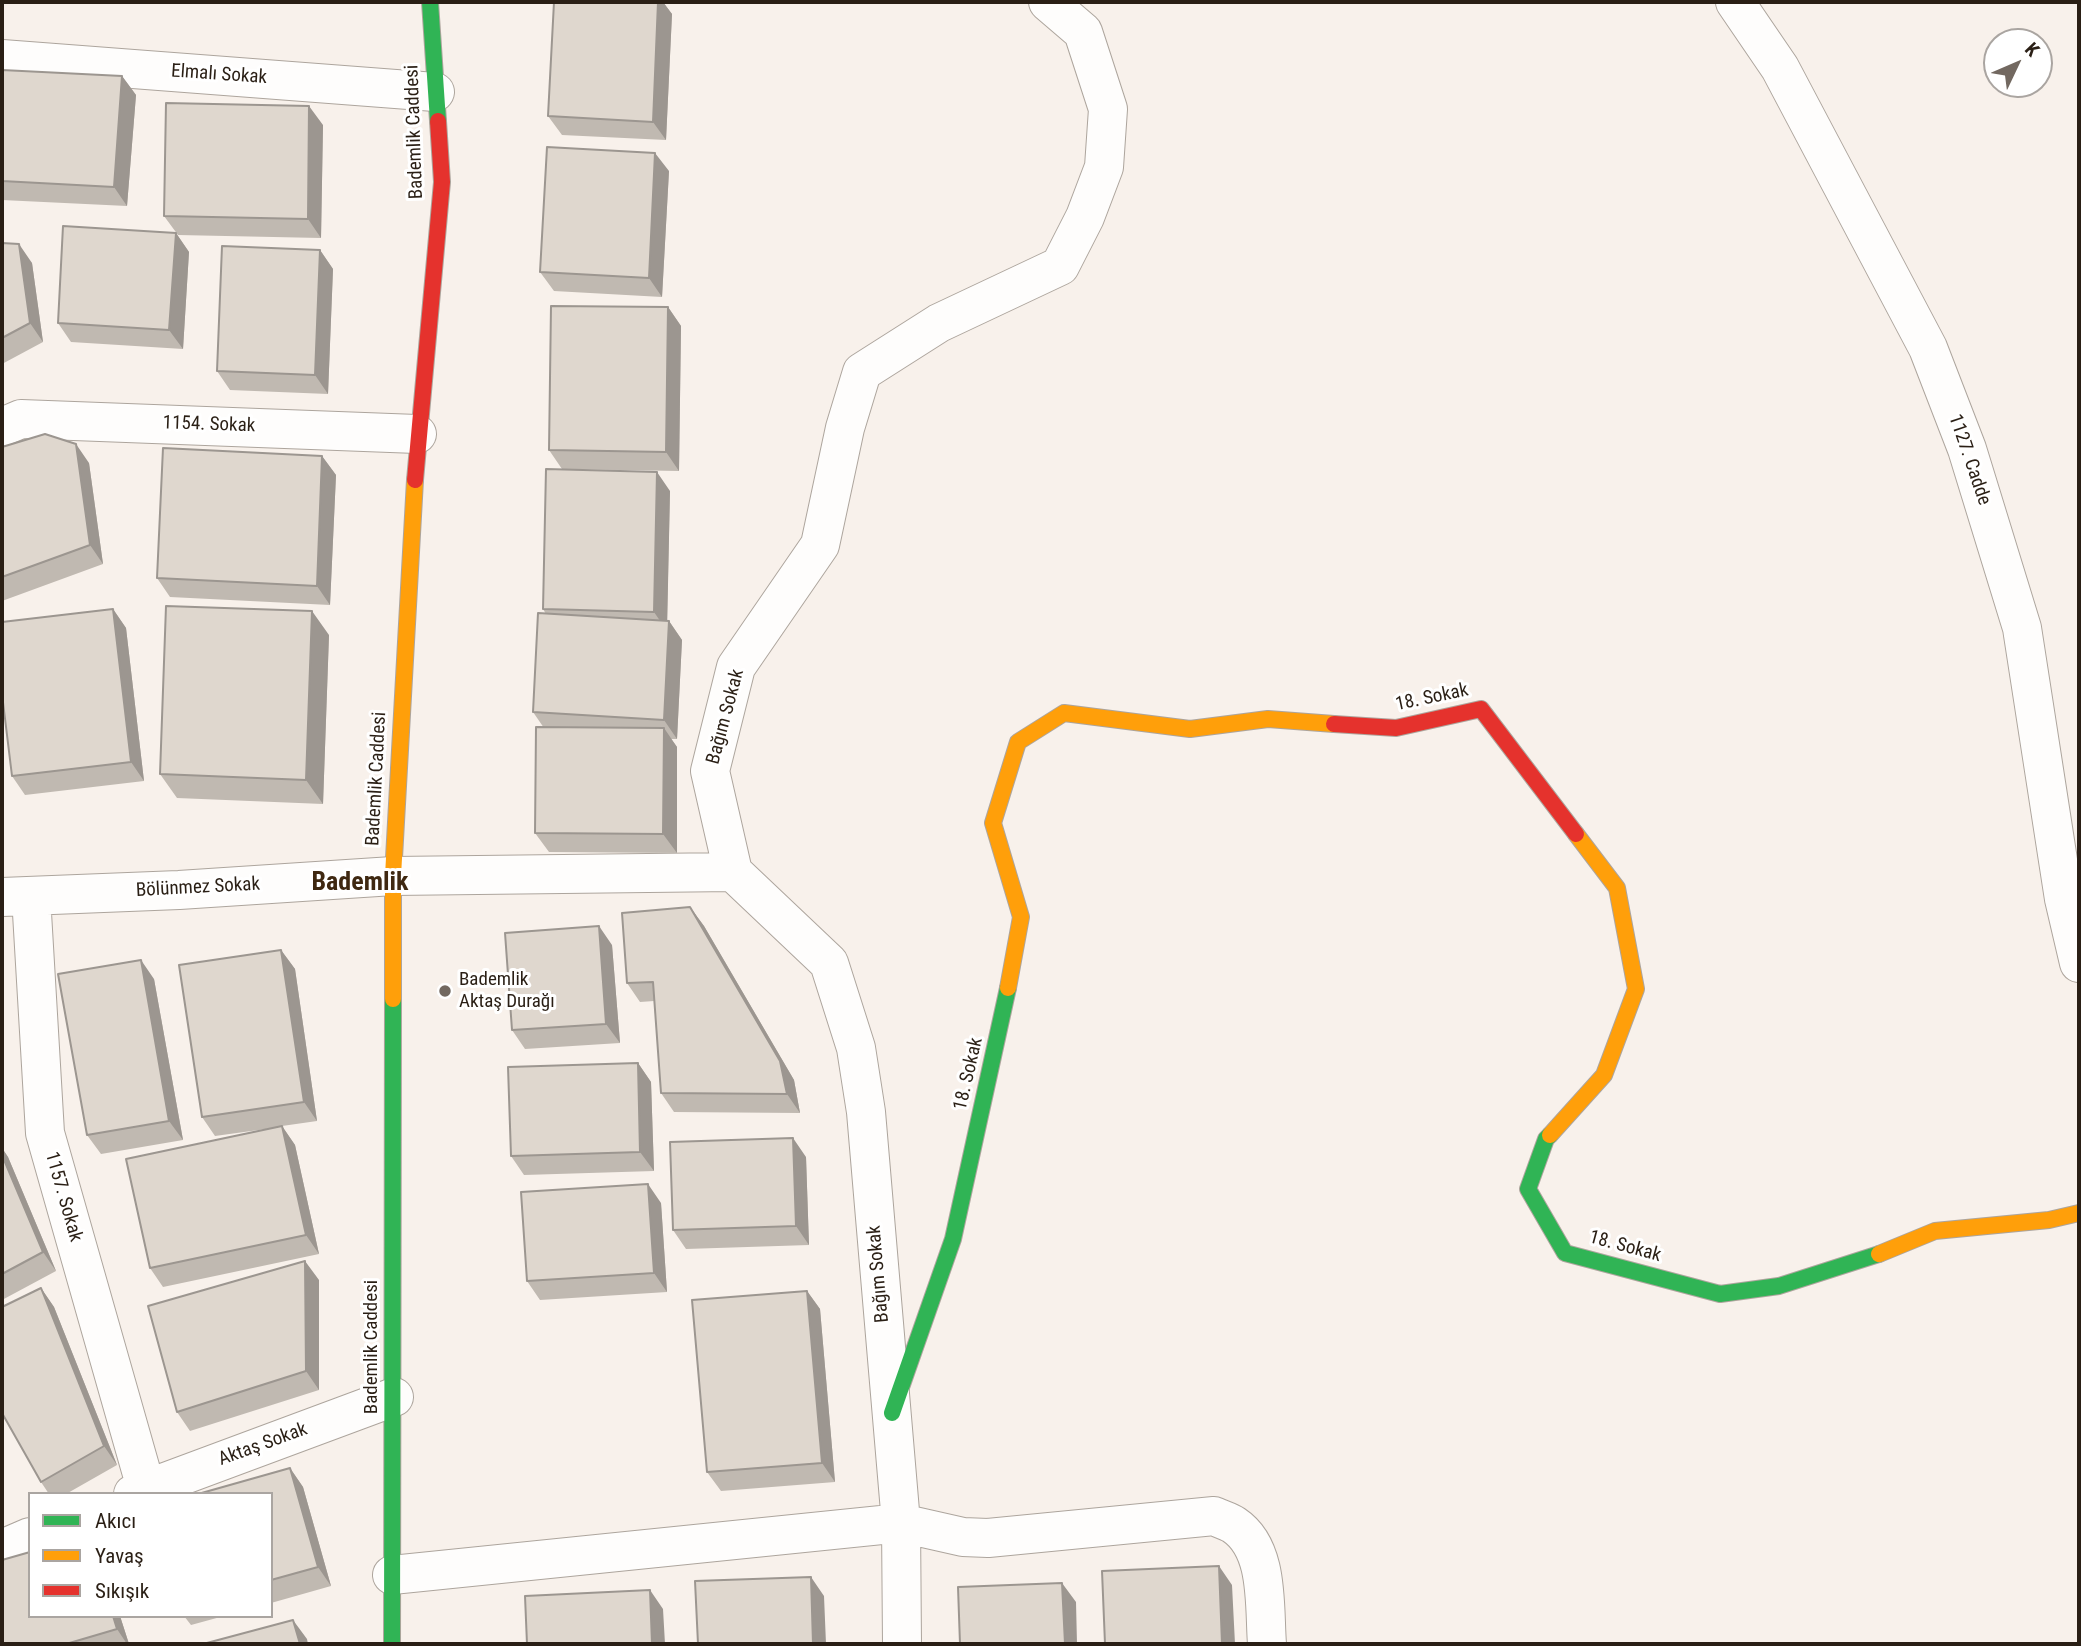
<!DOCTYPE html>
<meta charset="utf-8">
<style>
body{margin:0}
#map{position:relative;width:2081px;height:1646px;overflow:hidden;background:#f8f1eb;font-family:"Roboto Condensed",sans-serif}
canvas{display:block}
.frame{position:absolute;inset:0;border:4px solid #2a1f15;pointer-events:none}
.legend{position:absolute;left:28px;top:1492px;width:245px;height:126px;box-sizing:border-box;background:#fff;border:2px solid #aaa5a1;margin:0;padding:9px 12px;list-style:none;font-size:21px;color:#2a1f15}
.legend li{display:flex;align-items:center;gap:14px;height:35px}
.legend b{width:35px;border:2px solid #aaa5a1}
.north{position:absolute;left:1983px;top:28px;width:70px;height:70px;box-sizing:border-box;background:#fff;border:2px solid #aaa5a1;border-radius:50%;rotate:46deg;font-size:19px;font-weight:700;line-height:28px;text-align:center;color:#2a1f15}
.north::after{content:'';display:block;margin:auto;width:24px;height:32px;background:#726860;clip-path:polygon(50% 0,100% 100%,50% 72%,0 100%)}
</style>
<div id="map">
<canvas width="2081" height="1646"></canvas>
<div class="frame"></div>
<ul class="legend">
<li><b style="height:9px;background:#30b455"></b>Akıcı</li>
<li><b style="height:9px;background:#ff9f0a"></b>Yavaş</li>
<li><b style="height:9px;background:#e5322d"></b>Sıkışık</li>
</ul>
<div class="north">K</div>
</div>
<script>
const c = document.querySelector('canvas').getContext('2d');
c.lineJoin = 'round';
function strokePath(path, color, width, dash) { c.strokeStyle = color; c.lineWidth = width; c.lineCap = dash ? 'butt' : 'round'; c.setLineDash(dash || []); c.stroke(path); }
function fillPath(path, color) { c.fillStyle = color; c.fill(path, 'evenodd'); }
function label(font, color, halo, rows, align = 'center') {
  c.font = font + ' "Roboto Condensed",sans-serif'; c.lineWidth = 6; c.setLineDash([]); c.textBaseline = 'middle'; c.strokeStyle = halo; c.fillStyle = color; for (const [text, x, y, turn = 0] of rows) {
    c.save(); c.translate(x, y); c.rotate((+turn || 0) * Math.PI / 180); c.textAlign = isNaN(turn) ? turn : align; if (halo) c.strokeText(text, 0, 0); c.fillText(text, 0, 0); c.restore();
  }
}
const street = new Path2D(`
 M1735,2L1780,68L1928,348L1967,449L2022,628L2064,899L2079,963
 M2,59L435,92
 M2,427L21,419L417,434
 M31,896L45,1133L146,1488
 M2,897L179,890L393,876L733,872
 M133,1494L394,1397
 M2,1549L30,1537
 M392,1575L901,1523L963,1537L988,1538L1214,1516C1220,1519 1228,1521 1234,1525C1270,1549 1264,1607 1267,1644
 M902,1644L901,1523L866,1112L856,1048L829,963L733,872L710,771L736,667L820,545L845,428L862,372L939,323L1060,266L1085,217L1104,167L1108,109L1083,32L1048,2`);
const fast = new Path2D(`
 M430,2L438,121
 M1550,1135L1546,1139L1528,1189L1565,1253L1720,1294L1779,1286L1879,1254
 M892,1413L953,1239L1008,988
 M392,1644L393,999`);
const slow = new Path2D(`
 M1008,988L1021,917L993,823L1018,742L1064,713L1190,729L1268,719L1334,724
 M393,999V876L415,480
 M1550,1135L1604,1075L1636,989L1617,888L1576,834
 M1879,1254L1935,1231L2049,1220L2079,1213`);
const jam = new Path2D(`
 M415,480L442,182L438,121
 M1334,724L1396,728L1481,709L1576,834`);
const wall = new Path2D(`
 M170,2H199V4Z
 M554,2H663L672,14L666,140L562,135L548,116Z
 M2,70L122,76L136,95L127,206L2,200Z
 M323,125L321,238L178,235L164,216Z
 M669,171L662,297L554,291L540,272Z
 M176,233L189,252L183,349L71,342L58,323Z
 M2,243L32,263L43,342L2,364Z
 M320,250L333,269L328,394L230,390L217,371Z
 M668,307L681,326L679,471L562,469L549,450Z
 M2,447L89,463L103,564L2,601Z
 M322,456L336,475L330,605L170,597L157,578Z
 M670,491L667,621H669L682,640L677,739H671L677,747V853L549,852L535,833L544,728L533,712L546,614L543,609Z
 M113,609L126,628L144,781L25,795L12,776Z
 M329,635L323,804L177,798L160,774Z
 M690,907L704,926L794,1080L800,1113L674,1112L661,1093L654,1001L640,1002L627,983Z
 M612,945L620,1043L525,1049L512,1030Z
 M281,950L295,969L317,1121L282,1126L295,1145L319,1254L163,1287L150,1268L273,1128L215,1136L202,1117Z
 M154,979L183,1140L101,1154L87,1135Z
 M638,1063L651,1082L654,1171L524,1175L511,1156Z
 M2,1148L8,1157L56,1271L2,1300Z
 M806,1157L809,1245L686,1249L673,1230Z
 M661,1203L667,1292L540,1300L527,1281Z
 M319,1280V1390L190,1431L177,1412Z
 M41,1288L54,1307L117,1465L66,1494H49L41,1482Z
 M807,1291L820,1309L835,1482L721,1491L707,1472Z
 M290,1468L303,1487L331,1586L271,1603V1494Z
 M120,1616L129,1644H2Z
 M184,1616H224L191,1625Z`);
const shadedWall = new Path2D(`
 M658,2H663L672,14L666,140L653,122Z
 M122,76L136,95L127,206L114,187Z
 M309,106L323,125L321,238L308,219Z
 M655,153L669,171L662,297L649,278Z
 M176,233L189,252L183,349L169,330Z
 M19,244L32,263L43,342L30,323Z
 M320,250L333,269L328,394L315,375Z
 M668,307L681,326L679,471L666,452Z
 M76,444L89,463L103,564L90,545Z
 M322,456L336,475L330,605L317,586Z
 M657,472L670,491L667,631L654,612Z
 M113,609L126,628L144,781L131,762Z
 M312,611L329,635L323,804L306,780Z
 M669,621L682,640L677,739L664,720Z
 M664,728L677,747V853L663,834Z
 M690,907L704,926L794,1080L800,1113L787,1094Z
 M599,926L612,945L620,1043L606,1024Z
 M281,950L295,969L317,1121L304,1102Z
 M141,960L154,979L183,1140L169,1121Z
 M638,1063L651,1082L654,1171L640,1152Z
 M282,1126L295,1145L319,1254L306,1235Z
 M793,1138L806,1157L809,1245L796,1226Z
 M2,1148L8,1157L56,1271L43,1252L2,1155Z
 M648,1184L661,1203L667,1292L654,1273Z
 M305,1261L319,1280V1390L306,1371Z
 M41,1288L54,1307L117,1465L104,1446Z
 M807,1291L820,1309L835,1482L822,1463Z
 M290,1468L303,1487L331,1586L318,1567Z
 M1219,1566L1232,1585L1235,1644H1222Z
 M811,1577L824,1596L826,1644H813Z
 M1062,1583L1076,1602L1077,1644H1065Z
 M650,1590L663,1609L665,1644H652Z
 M113,1616H120L129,1644H127L117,1629Z
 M293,1620L307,1639L308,1644H300Z`);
const building = new Path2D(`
 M554,2H658L653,122L548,116Z
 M2,70L122,76L114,187L2,181Z
 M166,103L309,106L308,219L164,216Z
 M547,147L655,153L649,278L540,272Z
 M63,226L176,233L169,330L58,323Z
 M2,243L19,244L30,323L2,338Z
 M222,246L320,250L315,375L217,371Z
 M551,306L668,307L666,452L549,450Z
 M45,434L76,444L90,545L2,577V447Z
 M163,448L322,456L317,586L157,578Z
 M546,469L657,472L654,612L543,609Z
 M166,606L312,611L306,780L160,774Z
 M113,609L131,762L12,776L2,694V622Z
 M538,613L669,621L664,720L533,712Z
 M536,727L664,728L663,834L535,833Z
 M690,907L780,1061L787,1094L661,1093L653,982L627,983L622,913Z
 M599,926L606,1024L512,1030L505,933Z
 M281,950L304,1102L202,1117L179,965Z
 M141,960L169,1121L87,1135L58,974Z
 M638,1063L640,1152L511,1156L508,1067Z
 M282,1126L306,1235L150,1268L126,1159Z
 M793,1138L796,1226L673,1230L670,1142Z
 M2,1155L43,1252L2,1274Z
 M648,1184L654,1273L527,1281L521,1192Z
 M305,1261L306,1371L177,1412L148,1306Z
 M41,1288L104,1446L41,1482L2,1413V1307Z
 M807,1291L822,1463L707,1472L692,1300Z
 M290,1468L318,1567L271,1580V1494H198Z
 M30,1552V1616H113L117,1629L66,1644H2V1560Z
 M1219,1566L1222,1644H1105L1102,1571Z
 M811,1577L813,1644H698L695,1581Z
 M1062,1583L1065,1644H960L958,1587Z
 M650,1590L652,1644H527L525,1596Z
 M293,1620L300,1644H203Z`);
const markers = [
 [445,991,7,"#726860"]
];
const streetNames = [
 ["Elmalı Sokak",219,75,4],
 ["Bademlik Caddesi",415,132,-92],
 ["1154. Sokak",209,425,2],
 ["1127. Cadde",1969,460,71],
 ["18. Sokak",1432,698,-12],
 ["Bağım Sokak",726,717,-75],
 ["Bademlik Caddesi",377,779,-87],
 ["Bölünmez Sokak",198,888,-3],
 ["18. Sokak",969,1074,-77],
 ["1157. Sokak",63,1197,74],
 ["18. Sokak",1625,1247,15],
 ["Bağım Sokak",879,1274,-95],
 ["Bademlik Caddesi",372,1347,-90],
 ["Aktaş Sokak",263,1445,-20]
];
const poiNames = [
 ["Bademlik",459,980],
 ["Aktaş Durağı",459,1002]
];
const districtNames = [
 ["Bademlik",360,883]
];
strokePath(street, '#ada59d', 40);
strokePath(fast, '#ada59d', 18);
strokePath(slow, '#ada59d', 18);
strokePath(jam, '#ada59d', 18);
strokePath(street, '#fefdfc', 38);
strokePath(fast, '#30b455', 16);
strokePath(slow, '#ff9f0a', 16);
strokePath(jam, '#e5322d', 16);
fillPath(wall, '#c0b9b1');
fillPath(shadedWall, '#9c9690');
fillPath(building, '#dfd7ce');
strokePath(building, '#9c9690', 2);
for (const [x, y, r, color] of markers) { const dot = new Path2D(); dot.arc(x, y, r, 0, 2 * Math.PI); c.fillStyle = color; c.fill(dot); strokePath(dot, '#fff', 2.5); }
label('19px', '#2a1f15', '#fff', streetNames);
label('19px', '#2a1f15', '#fff', poiNames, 'left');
label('bold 26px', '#3f2811', '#fff', districtNames);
</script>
